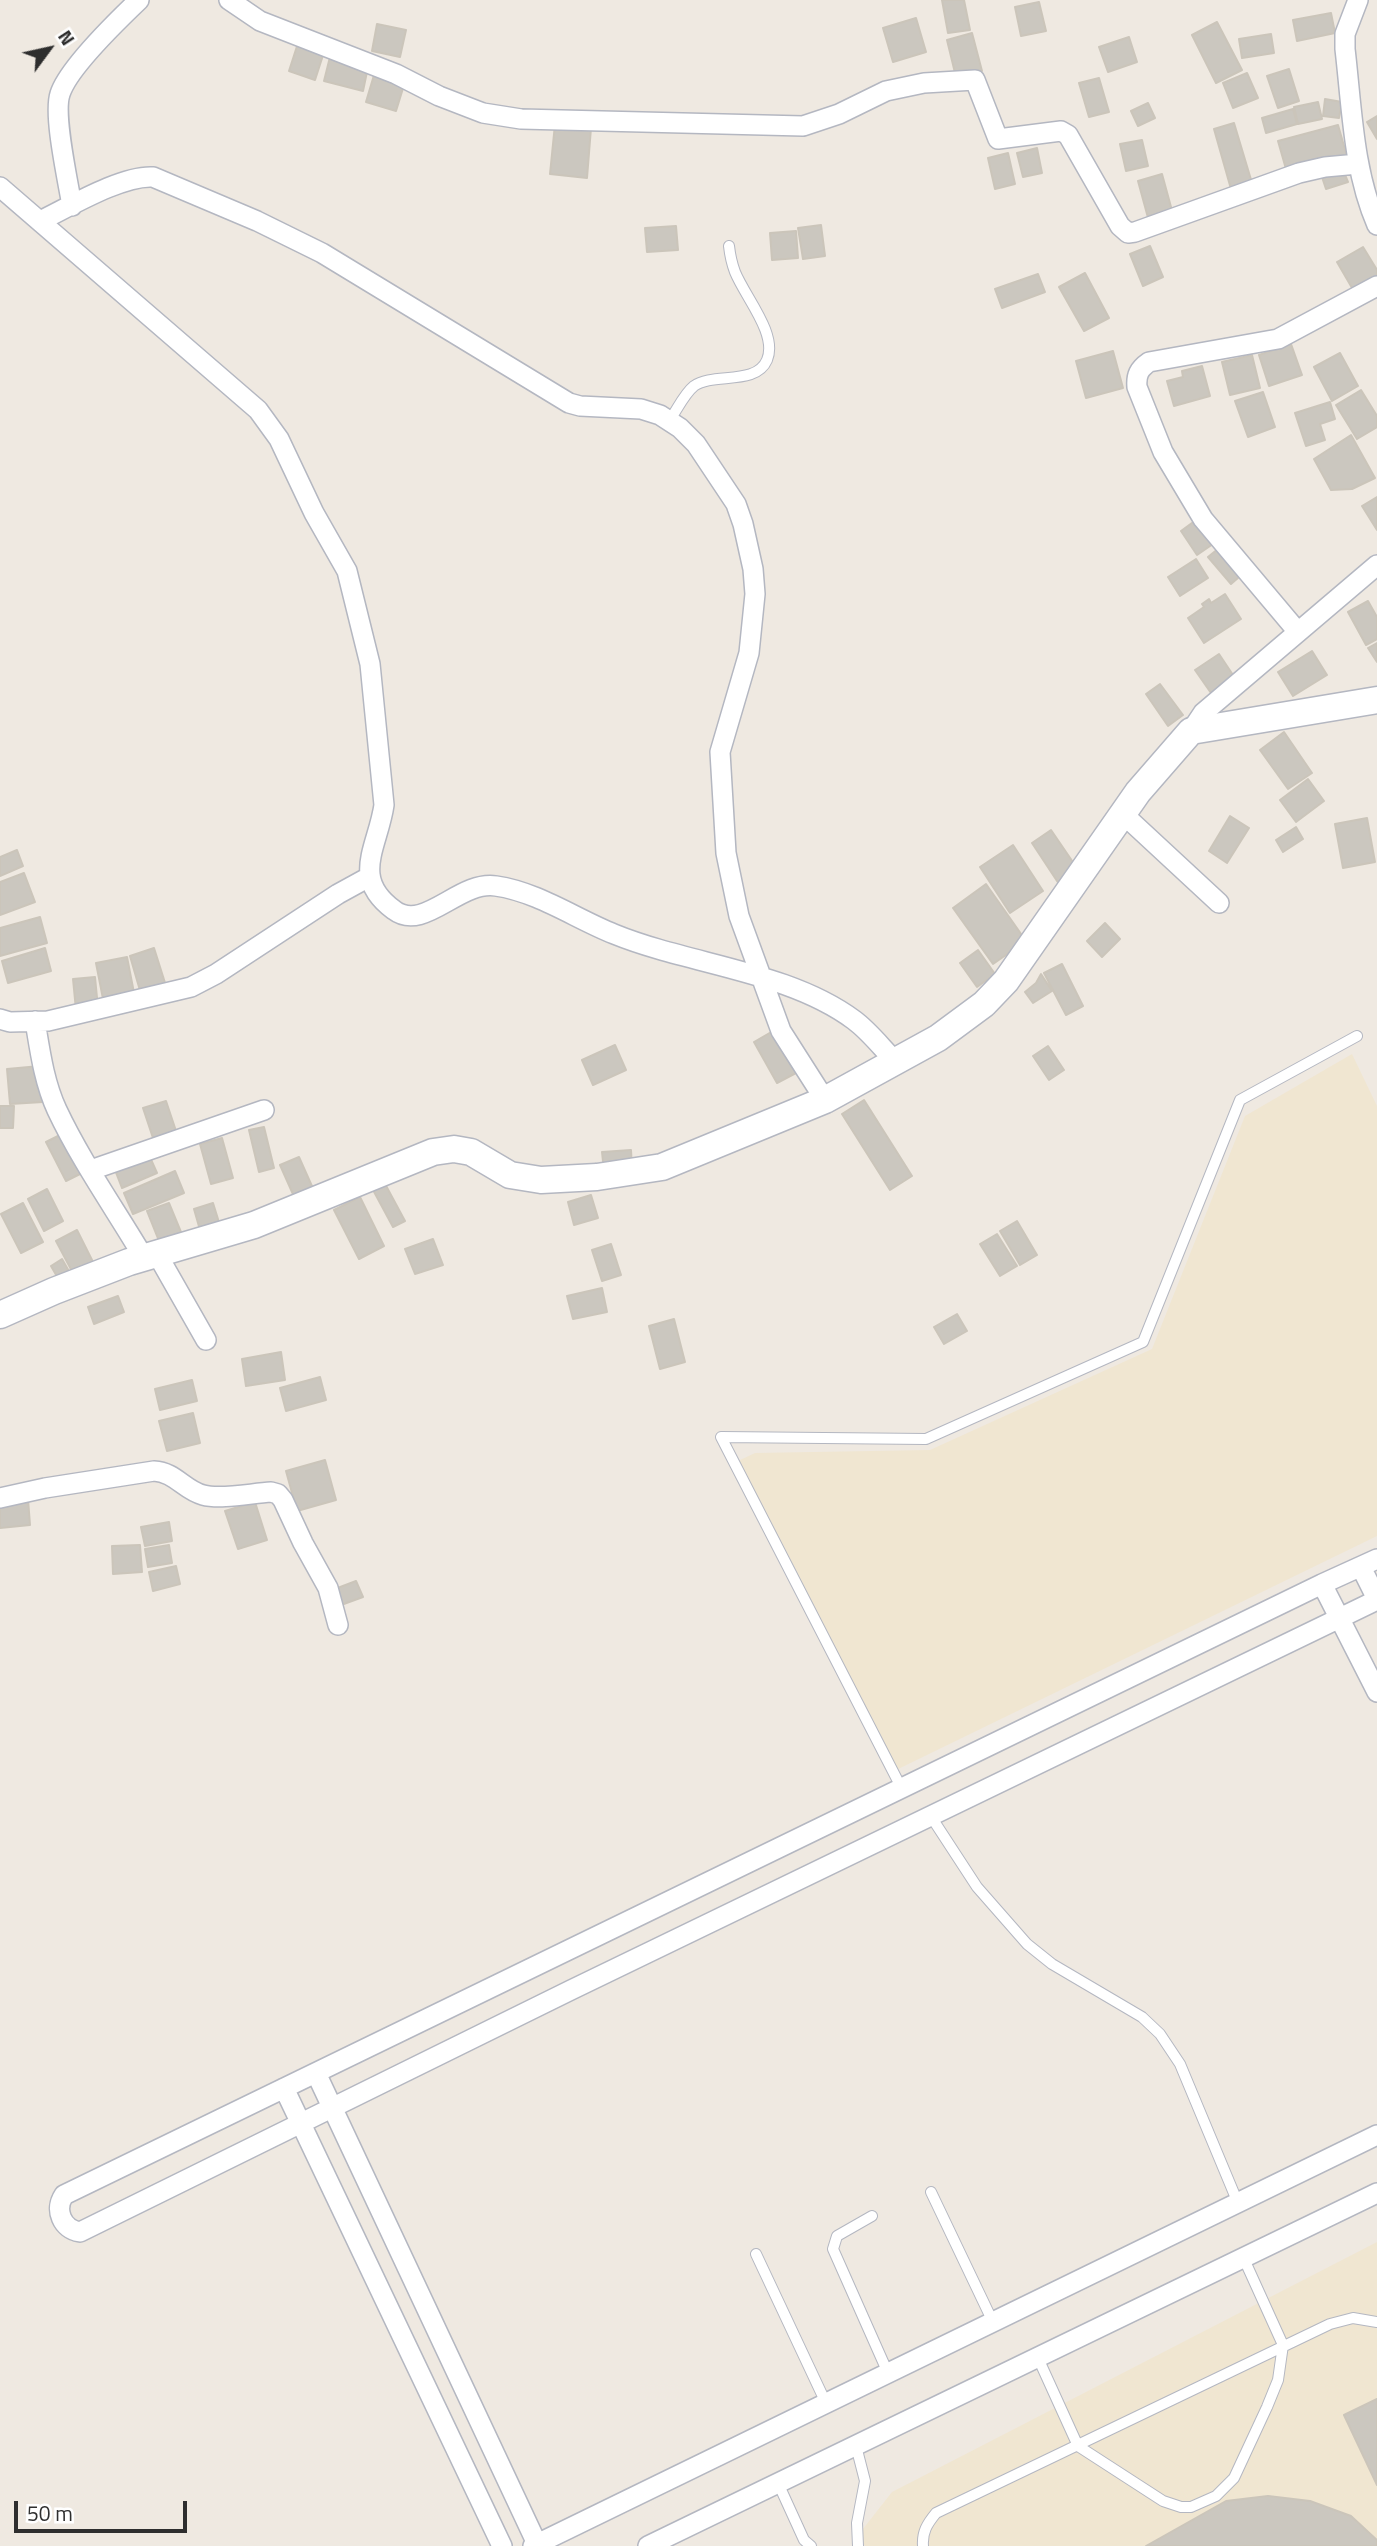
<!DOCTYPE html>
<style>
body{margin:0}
#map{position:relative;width:1377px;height:2546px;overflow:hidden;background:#efe9e1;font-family:"Titillium Web",sans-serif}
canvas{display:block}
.north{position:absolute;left:14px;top:14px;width:70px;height:70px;-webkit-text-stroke:5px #fff;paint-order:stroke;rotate:57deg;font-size:19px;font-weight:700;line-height:28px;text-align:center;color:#2e2e2e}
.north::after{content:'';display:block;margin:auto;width:24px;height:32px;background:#2e2e2e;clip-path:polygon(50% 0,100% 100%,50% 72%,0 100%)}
.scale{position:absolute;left:14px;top:2501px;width:173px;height:32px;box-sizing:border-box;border:4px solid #2e2e2e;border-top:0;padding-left:9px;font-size:21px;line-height:24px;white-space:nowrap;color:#2e2e2e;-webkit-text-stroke:5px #fff;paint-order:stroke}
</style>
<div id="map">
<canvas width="1377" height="2546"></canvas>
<div class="north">N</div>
<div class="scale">50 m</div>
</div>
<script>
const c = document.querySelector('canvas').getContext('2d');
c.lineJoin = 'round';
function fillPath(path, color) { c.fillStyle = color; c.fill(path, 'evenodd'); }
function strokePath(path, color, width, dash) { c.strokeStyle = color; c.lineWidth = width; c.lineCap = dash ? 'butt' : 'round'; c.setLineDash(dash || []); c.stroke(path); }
const education = new Path2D(`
 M1352,1054L1377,1106V1536L892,1772L738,1461L755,1453L930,1450L1152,1349L1245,1116Z
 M1377,2242V2546H865L859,2534L892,2492Z`);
const building = new Path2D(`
 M942,0H964L970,30L948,33Z
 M1039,2L1046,31L1021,36L1015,7Z
 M1331,13L1335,33L1297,41L1293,20Z
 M916,18L926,52L893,62L883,28Z
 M1217,22L1242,70L1216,83L1192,35Z
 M377,24L406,30L400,57L372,51Z
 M972,33L982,71L956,77L947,40Z
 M1271,34L1274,53L1242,58L1239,39Z
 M1129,37L1137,62L1108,72L1099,47Z
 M299,40L325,49L315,80L289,71Z
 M330,57L368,67L363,91L324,81Z
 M1289,69L1299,101L1278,108L1267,76Z
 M1247,73L1258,98L1233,108L1223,83Z
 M374,75L404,85L396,111L366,102Z
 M1099,78L1109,112L1089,117L1079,83Z
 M1325,99L1342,102L1339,118L1323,116Z
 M1318,102L1322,119L1298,124L1294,107Z
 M1148,103L1155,118L1138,126L1131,111Z
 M1293,109L1297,124L1266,133L1262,118Z
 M1377,116V139L1367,122Z
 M1234,123L1252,183L1231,189L1214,129Z
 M555,124L591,128L587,178L550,174Z
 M1338,125L1348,160L1288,176L1278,141Z
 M1142,140L1148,166L1126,171L1120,144Z
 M1037,148L1042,173L1023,177L1017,153Z
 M1008,153L1015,184L995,189L988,158Z
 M1343,170L1348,182L1326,189L1322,177Z
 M1162,174L1174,218L1150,225L1138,181Z
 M821,225L825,256L803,259L798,228Z
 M676,226L678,250L647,252L645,228Z
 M796,231L798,258L772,260L770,233Z
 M1150,246L1163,277L1143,286L1130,254Z
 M1363,247L1377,270V280L1355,293L1337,262Z
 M1085,273L1109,318L1084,331L1059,287Z
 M1038,274L1045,292L1002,308L995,289Z
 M1291,344L1302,375L1269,386L1259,355Z
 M1113,351L1123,388L1086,398L1076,361Z
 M1340,353L1358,386L1332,401L1314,367Z
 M1252,355L1260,388L1230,395L1222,362Z
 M1202,366L1210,396L1174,406L1167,381L1183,377L1182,371Z
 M1361,390L1377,416V427L1357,439L1336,405Z
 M1263,392L1275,427L1248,437L1235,401Z
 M1330,402L1335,419L1320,424L1325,440L1306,446L1295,413Z
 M1351,435L1375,478L1352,489L1331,490L1314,459Z
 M1377,497V530L1362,506Z
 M1196,520L1213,544L1197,555L1181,531Z
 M1224,544L1246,571L1231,584L1208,557Z
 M1196,559L1208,578L1180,596L1168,577Z
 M1225,594L1241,619L1204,643L1188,618L1204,607L1202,604L1209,599L1211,603Z
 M1368,601L1377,617V639L1366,645L1348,612Z
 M1377,643V662L1368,648Z
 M1312,651L1327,675L1293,696L1278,672Z
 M1219,654L1235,678L1211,693L1195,670Z
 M1160,684L1183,715L1168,726L1146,694Z
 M1284,732L1312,773L1288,789L1260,750Z
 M1308,779L1324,801L1296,822L1280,800Z
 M1230,816L1249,828L1227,863L1209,851Z
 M1367,818L1375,862L1343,868L1335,824Z
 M1296,827L1303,839L1283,852L1276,840Z
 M1051,830L1079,871L1059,884L1032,843Z
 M1013,845L1043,891L1010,913L980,867Z
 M17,850L23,866L0,876V857Z
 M24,873L35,902L0,915V882Z
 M986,884L1026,941L993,964L953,908Z
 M40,917L47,943L0,956V928Z
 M1105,923L1120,939L1102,957L1087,941Z
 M45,948L51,971L8,983L2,961Z
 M154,948L166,986L141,994L130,956Z
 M978,950L995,974L977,987L960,963Z
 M127,957L135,998L104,1004L96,963Z
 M1062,964L1083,1006L1066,1015L1044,973Z
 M1041,974L1052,991L1033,1003L1025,992L1036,983Z
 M95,977L98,1008L76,1010L73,979Z
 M773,1031L796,1073L777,1083L754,1042Z
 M615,1045L626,1070L593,1085L582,1060Z
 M1048,1046L1064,1070L1049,1080L1033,1056Z
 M40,1066L43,1102L10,1104L7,1069Z
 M864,1100L912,1176L890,1190L842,1114Z
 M166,1101L178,1137L155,1144L143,1108Z
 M0,1106H14L13,1128H0Z
 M264,1127L274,1168L259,1172L249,1130Z
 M68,1131L88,1170L66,1181L46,1142Z
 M222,1138L233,1178L211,1184L200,1144Z
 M631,1150L632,1168L604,1171L602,1152Z
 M149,1155L157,1173L122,1188L115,1170Z
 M299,1157L315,1193L296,1201L280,1165Z
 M175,1171L184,1193L133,1214L124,1193Z
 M384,1182L405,1221L393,1227L372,1188Z
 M47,1189L63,1221L44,1231L28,1199Z
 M591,1195L598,1218L574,1225L568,1202Z
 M360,1197L384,1246L359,1259L334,1210Z
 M23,1203L43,1242L21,1253L1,1214Z
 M169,1203L183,1237L161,1246L147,1211Z
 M213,1203L222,1232L202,1237L194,1209Z
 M1017,1221L1037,1255L1020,1265L1000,1231Z
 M77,1230L94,1264L74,1275L56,1241Z
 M997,1234L1017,1266L1000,1276L980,1244Z
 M433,1239L443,1265L415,1274L405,1249Z
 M611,1244L621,1275L602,1281L592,1250Z
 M62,1259L74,1280L63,1287L51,1266Z
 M602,1288L607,1312L573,1319L567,1296Z
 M118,1296L124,1312L94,1324L88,1307Z
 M957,1314L967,1331L944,1344L934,1327Z
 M674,1319L685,1362L660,1369L649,1326Z
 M281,1352L285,1380L246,1386L242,1359Z
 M320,1377L326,1400L286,1411L280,1388Z
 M192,1380L197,1401L160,1410L155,1389Z
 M193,1413L200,1443L167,1451L159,1421Z
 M325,1460L336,1500L297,1511L286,1471Z
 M28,1499L30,1525L0,1528V1502Z
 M255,1502L267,1540L238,1549L225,1511Z
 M169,1522L172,1541L145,1546L141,1527Z
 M140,1545L142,1572L113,1574L112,1546Z
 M169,1545L172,1563L148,1567L145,1549Z
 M176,1566L180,1584L153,1591L149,1572Z
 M356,1581L363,1597L341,1605L335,1589Z
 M1377,2399V2485L1344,2415Z
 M1268,2496L1310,2501L1351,2516L1377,2540V2546H1146L1226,2501Z`);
const lane = new Path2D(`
 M669,421C677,410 684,394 694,386C713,372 756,386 767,360C778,334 745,297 735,272C732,264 730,255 729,246
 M902,1789L721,1437L926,1439L1143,1342L1240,1100L1357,1036
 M930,1815L977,1887L1027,1944L1052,1964L1142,2017L1160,2034L1180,2064L1238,2203
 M931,2192L993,2322
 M872,2216L837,2236L833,2249L888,2373
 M756,2254L826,2403
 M1038,2358L1078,2446L1163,2501L1181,2507H1191L1216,2496L1234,2478L1267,2407L1278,2380L1283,2345L1244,2259
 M856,2446L865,2481L857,2523L858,2546
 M778,2483L804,2540L811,2546
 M923,2546C922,2532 927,2524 936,2513L1330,2324L1353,2318L1377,2322`);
const street = new Path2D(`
 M229,0L260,21L396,74L439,96L483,113L521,119L803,126L839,114L886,91L924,83L975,80L998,139L1061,131L1068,135L1120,226L1128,233L1135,232L1299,173L1325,167L1358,164
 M1358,0L1345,34V49C1352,108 1353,170 1377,225
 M0,187L258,410L279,439L314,513L347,571L370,664L384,805C378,847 350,878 394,910C424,933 459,880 496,886C538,892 576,919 614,934C690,965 788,971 854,1020C869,1031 882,1048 895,1061
 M72,206C68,181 53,115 60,94C68,68 118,20 139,0
 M40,221C69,207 122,175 153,177L257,221L322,253L569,403L580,406L641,409L660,415L680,428L696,444L736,504L743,524L753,569L755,594L749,653L720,752L726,853L739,916L781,1031L825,1100
 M1298,632L1203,519L1163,452L1137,387C1136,375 1139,369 1149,362L1278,339L1377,286
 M1191,731L1203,713L1377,565
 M1123,814L1219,903
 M0,1019L10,1022L48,1021L191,987L216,974L338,894L369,877
 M35,1021C40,1051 44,1082 57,1110C81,1161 115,1209 144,1258
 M91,1170L264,1110
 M157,1254L206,1340
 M0,1498L45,1488L154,1471C175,1472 184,1490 203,1495C221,1500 252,1493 271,1492L278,1494L283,1500L303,1543L328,1588L338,1625
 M1377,1559L1322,1584L64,2195C54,2210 62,2229 80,2232L571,1990L1377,1600
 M1361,1567L1377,1599
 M1322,1584L1377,1692
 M316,2073L538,2546
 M284,2088L502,2546
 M533,2546L1377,2135
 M648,2546L1377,2193`);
const secondary = new Path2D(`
 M0,1315L54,1291L129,1262L254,1225L433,1152L454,1149L471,1152L510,1175L541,1180L597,1177L662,1167L825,1100L938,1038L984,1004L1006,981L1138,792L1191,731L1377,700`);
fillPath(education, '#f0e6d1');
fillPath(building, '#cbc7bf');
strokePath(building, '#cbc5ba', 2);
strokePath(lane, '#b4b7c1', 12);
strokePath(street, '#b4b7c1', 22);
strokePath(secondary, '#b4b7c1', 29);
strokePath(lane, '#fff', 10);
strokePath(street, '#fff', 19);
strokePath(secondary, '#fff', 26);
</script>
